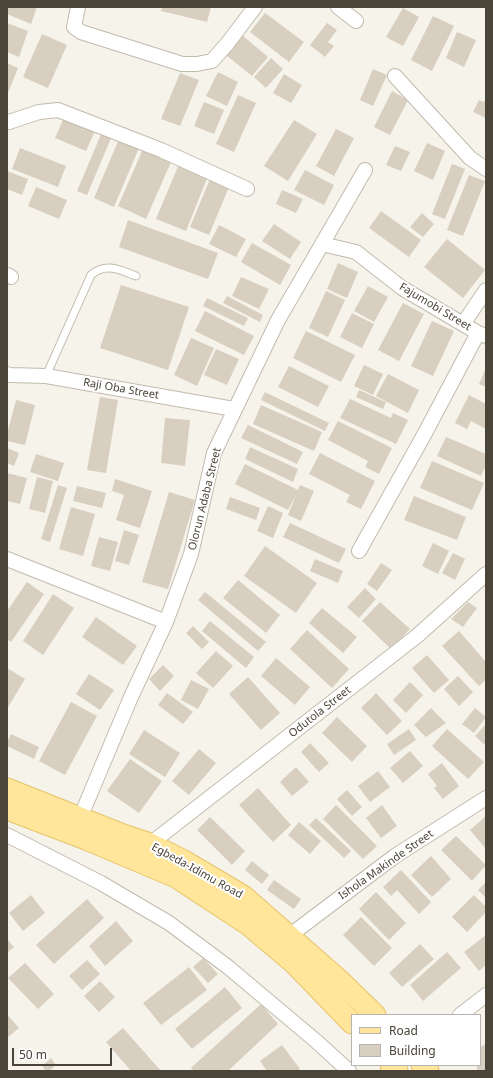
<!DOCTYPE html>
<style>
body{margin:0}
#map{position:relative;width:493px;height:1078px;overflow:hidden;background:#f6f3eb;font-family:"Noto Sans",sans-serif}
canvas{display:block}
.frame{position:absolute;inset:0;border:8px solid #4a4439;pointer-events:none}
.legend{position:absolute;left:351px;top:1014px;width:130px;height:52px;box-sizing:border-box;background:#fff;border:1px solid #b7b4b0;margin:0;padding:5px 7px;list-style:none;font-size:12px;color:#4a4439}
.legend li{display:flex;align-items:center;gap:8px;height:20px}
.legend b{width:20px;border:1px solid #b7b4b0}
.scale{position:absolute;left:12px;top:1048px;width:100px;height:18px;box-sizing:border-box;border:2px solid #4a4439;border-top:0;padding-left:5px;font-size:12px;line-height:14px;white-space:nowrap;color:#4a4439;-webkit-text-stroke:3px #fff;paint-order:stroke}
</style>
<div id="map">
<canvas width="493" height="1078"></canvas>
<div class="frame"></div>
<ul class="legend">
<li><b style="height:5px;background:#ffe69b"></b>Road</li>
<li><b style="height:11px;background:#d8cfc0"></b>Building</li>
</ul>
<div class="scale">50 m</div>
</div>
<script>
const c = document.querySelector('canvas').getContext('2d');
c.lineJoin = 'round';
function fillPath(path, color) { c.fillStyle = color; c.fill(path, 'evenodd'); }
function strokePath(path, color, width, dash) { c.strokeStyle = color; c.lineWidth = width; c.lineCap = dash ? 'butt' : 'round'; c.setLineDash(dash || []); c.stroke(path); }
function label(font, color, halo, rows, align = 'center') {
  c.font = font + ' "Noto Sans",sans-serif'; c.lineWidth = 4; c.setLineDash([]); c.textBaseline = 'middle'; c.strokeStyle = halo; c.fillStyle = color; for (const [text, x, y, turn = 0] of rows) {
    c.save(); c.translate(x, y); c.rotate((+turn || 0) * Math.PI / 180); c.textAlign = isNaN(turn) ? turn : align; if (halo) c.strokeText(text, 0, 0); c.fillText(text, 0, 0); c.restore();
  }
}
const building = new Path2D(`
 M7,7H37L31,24L7,14Z
 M162,7H211L207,22L161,11Z
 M403,8L419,17L403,46L386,37Z
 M265,13L304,42L289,62L250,32Z
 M433,16L454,26L432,71L411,60Z
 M7,23L28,31L19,57L7,52Z
 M327,23L337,30L328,42L334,46L325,57L310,45Z
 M457,32L476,40L464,67L446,58Z
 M42,34L67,45L48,88L23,77Z
 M242,35L268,57L252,76L226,55Z
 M271,58L283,69L266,88L254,77Z
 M7,63L18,68L8,93L7,92Z
 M373,69L387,75L373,106L360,100Z
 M218,72L238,82L227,106L206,96Z
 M180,73L199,80L180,126L161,119Z
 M284,74L302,85L291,103L273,93Z
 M392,91L408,100L390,135L374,127Z
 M238,95L256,103L234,152L216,144Z
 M486,98V118L473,112L479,100L484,102Z
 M204,102L224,110L214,134L194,126Z
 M65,115L96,129L86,151L55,138Z
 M294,120L317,134L288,181L264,166Z
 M336,129L354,138L334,176L316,166Z
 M102,132L112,136L87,195L77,191Z
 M119,139L139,148L114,207L94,198Z
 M427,143L445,151L433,180L414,171Z
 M395,146L410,152L401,171L386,165Z
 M20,148L66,166L58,187L12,169Z
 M143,149L171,162L146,219L118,206Z
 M179,164L208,176L186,231L156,219Z
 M452,164L465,169L445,219L432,214Z
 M305,170L334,185L324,205L294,190Z
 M7,171L28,179L22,195L7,189Z
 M469,175L485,181L463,236L447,230Z
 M210,179L229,187L209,235L190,227Z
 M36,187L67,200L59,219L28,206Z
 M282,190L303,199L296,213L276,204Z
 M381,211L421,240L409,257L369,228Z
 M422,213L434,224L423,237L410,227Z
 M128,220L218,253L208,279L119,247Z
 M274,224L301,242L290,259L262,241Z
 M219,225L246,239L236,257L209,244Z
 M447,239L485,270L463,298L424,267Z
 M252,243L291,265L280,285L241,262Z
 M338,263L358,272L347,298L327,289Z
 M241,277L269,289L259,309L232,296Z
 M121,285L189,307L168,370L100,348Z
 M368,286L388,297L374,322L354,311Z
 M326,291L345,300L328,337L309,328Z
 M227,296L263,315L260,322L223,303Z
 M207,298L248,318L244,326L203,306Z
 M403,303L424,314L399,361L378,350Z
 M205,311L254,336L244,355L195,331Z
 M352,313L374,324L362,348L340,337Z
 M432,321L454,331L433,376L411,366Z
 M306,331L355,355L341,382L293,358Z
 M191,338L214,348L197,386L174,375Z
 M216,349L239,359L227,385L204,375Z
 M364,365L383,374L373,395L354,386Z
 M289,366L329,386L318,407L278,387Z
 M486,368V387L479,384Z
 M388,374L419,390L408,413L376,396Z
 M359,390L386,402L383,409L356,397Z
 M265,392L329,423L325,431L261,400Z
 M469,395L486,404V429L471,421L467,429L455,423Z
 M100,397L118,400L106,473L87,470Z
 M350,399L391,418L393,413L408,420L396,444L340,418Z
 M16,400L35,405L25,445L7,441V434Z
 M261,405L322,432L314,451L253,424Z
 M165,418L190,420L185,466L161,463Z
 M338,421L392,448L379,474L365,467L368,461L328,440Z
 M248,425L303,452L297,464L241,438Z
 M446,437L486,454V465L481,476L437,456Z
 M250,447L298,469L293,482L245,459Z
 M7,448L19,453L14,466L7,463Z
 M320,453L375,481L361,509L346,502L350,495L309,474Z
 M36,454L64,463L58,481L30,472Z
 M432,461L484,483L472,510L420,488Z
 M245,464L298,490L300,485L314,491L301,521L288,515L296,495L288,510L235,484Z
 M7,473L27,478L20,504L7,501Z
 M37,477L53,481L45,513L29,509Z
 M115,479L152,491L140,528L116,520L124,495L112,491Z
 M58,485L67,488L50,542L41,539Z
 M77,486L106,493L102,508L73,501Z
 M169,492L195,500L168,589L142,582Z
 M414,496L466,517L457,540L404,520Z
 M230,497L260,508L256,520L226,509Z
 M268,506L283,513L273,538L257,531Z
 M71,507L95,514L83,556L59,549Z
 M290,523L346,549L339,563L283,537Z
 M124,530L139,535L129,565L115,561Z
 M99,537L118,542L110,571L91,566Z
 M433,543L449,551L438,574L422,566Z
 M265,546L317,583L296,613L244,576Z
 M453,553L465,559L455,580L442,573Z
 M315,559L343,571L338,583L310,571Z
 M381,563L392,570L377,591L367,584Z
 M238,580L280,615L266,633L223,598Z
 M27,582L44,594L11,642L7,639V611Z
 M365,588L376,599L359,618L347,607Z
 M205,592L266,642L258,651L198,600Z
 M53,594L74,608L43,655L23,641Z
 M380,602L410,629L391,649L362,621Z
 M468,602L477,608L463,627L451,619Z
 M322,608L357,637L343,653L309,623Z
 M96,617L137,646L123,665L82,637Z
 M210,621L254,657L246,668L202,631Z
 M193,626L209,642L202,649L186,633Z
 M307,630L349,669L332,688L290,649Z
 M459,631L486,662V679L479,686L442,646Z
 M216,651L233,666L213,688L196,673Z
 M427,655L449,680L434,693L412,668Z
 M276,658L310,687L295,705L261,676Z
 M163,665L174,676L160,691L149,679Z
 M7,668L25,679L7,709Z
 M89,674L114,690L100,710L76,694Z
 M458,676L473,692L459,706L444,689Z
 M248,677L280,713L261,730L229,694Z
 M191,680L209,689L198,709L181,700Z
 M410,682L423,695L406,713L393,700Z
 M167,693L193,712L183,724L158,705Z
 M376,693L402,721L387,735L361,708Z
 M71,702L97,716L65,775L39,761Z
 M431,708L446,723L426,737L414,725Z
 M475,708L486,717L474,733L462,724Z
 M337,717L367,746L352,762L322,733Z
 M486,724V746L475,736Z
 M409,729L416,740L394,755L387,744Z
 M447,729L484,762L468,779L432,746Z
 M144,730L180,753L165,777L129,754Z
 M11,734L39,747L34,759L7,746V742Z
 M310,743L329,763L319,772L301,752Z
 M199,749L216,763L189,795L172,781Z
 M410,751L423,766L403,783L390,768Z
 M130,759L162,781L139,813L107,791Z
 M442,763L459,786L443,799L434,788L437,786L428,774Z
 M296,767L309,782L292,796L280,782Z
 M378,771L390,787L370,802L358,786Z
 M258,788L291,825L273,842L239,805Z
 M347,790L362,807L352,816L337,799Z
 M336,805L377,846L363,859L323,819Z
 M382,805L397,826L381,838L366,818Z
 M486,816V849L470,830Z
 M210,817L245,851L232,865L197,830Z
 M316,818L351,851L344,858L309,825Z
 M299,822L321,841L310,854L288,835Z
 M456,836L486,865L472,881L441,850Z
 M431,856L451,879L432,897L411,875Z
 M252,861L269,875L262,884L245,870Z
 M401,870L431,902L419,914L397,890L391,896L383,887Z
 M274,880L301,899L294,909L267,890Z
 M486,882V898L478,890Z
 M376,892L406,923L389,940L359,909Z
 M31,895L45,913L23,931L9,913Z
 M474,895L486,907V912L467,932L452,917Z
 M87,899L104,918L54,964L36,945Z
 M361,917L392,948L374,966L343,935Z
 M116,921L133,941L105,966L89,946Z
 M486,935V965L479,971L464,952Z
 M7,939L14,947L7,953Z
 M420,944L434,959L402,987L389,973Z
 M447,952L461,968L423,1001L410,985Z
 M203,958L218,974L208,983L193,967Z
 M87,960L100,974L82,990L69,976Z
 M25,963L54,994L38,1009L8,978Z
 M189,967L207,990L161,1025L143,1003Z
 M100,981L115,997L99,1012L84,996Z
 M225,987L242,1008L192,1049L175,1029Z
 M261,1004L278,1024L228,1071H194L191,1068Z
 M7,1014L19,1028L7,1038Z
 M123,1028L161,1071H131L106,1042Z
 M486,1044V1071H478L476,1065H480V1047Z
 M282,1045L300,1069L297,1071H267L260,1061Z
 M51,1058L56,1065L49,1071H46L42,1066Z`);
const lane = new Path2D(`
 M46,376L91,275C106,262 120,270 136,276`);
const street = new Path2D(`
 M78,7L74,27L81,32L182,64H197L212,61L227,44L255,7
 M338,7L356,21
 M395,76L470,158L486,169
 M7,121L9,122L39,112L58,110L161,150L247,189
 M322,244L356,252L402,288L478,333L486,336
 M7,275L11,277
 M463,324L486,290
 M7,374L10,375L46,376L234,409
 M359,551L424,435L478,333
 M7,559L166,622
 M80,818L131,697L166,622L191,554L214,453L278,320L365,170
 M7,835L101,883L169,923L228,967L316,1041L349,1071
 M150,844L417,636L486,574
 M289,936L395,856L486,798
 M460,1015L486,995`);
const primary = new Path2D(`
 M7,789L123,835L150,844L182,860L243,896L340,981L375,1015
 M7,809L86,839L176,877L249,925L294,963L352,1023
 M391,1065L397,1071
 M422,1065L428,1071`);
const streetNames = [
 ["Fajumobi Street",435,307,31],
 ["Raji Oba Street",121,389,10],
 ["Olorun Adaba Street",205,499,-76],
 ["Odutola Street",320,712,-38],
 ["Ishola Makinde Street",386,865,-35],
 ["Egbeda-Idimu Road",197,871,29]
];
fillPath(building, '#d8cfc0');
strokePath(lane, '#c2bbad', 9);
strokePath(street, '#c2bbad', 16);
strokePath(primary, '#e6c469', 23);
strokePath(lane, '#fff', 7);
strokePath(street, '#fff', 14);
strokePath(primary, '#ffe69b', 21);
label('11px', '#4a4439', '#fff', streetNames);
</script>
